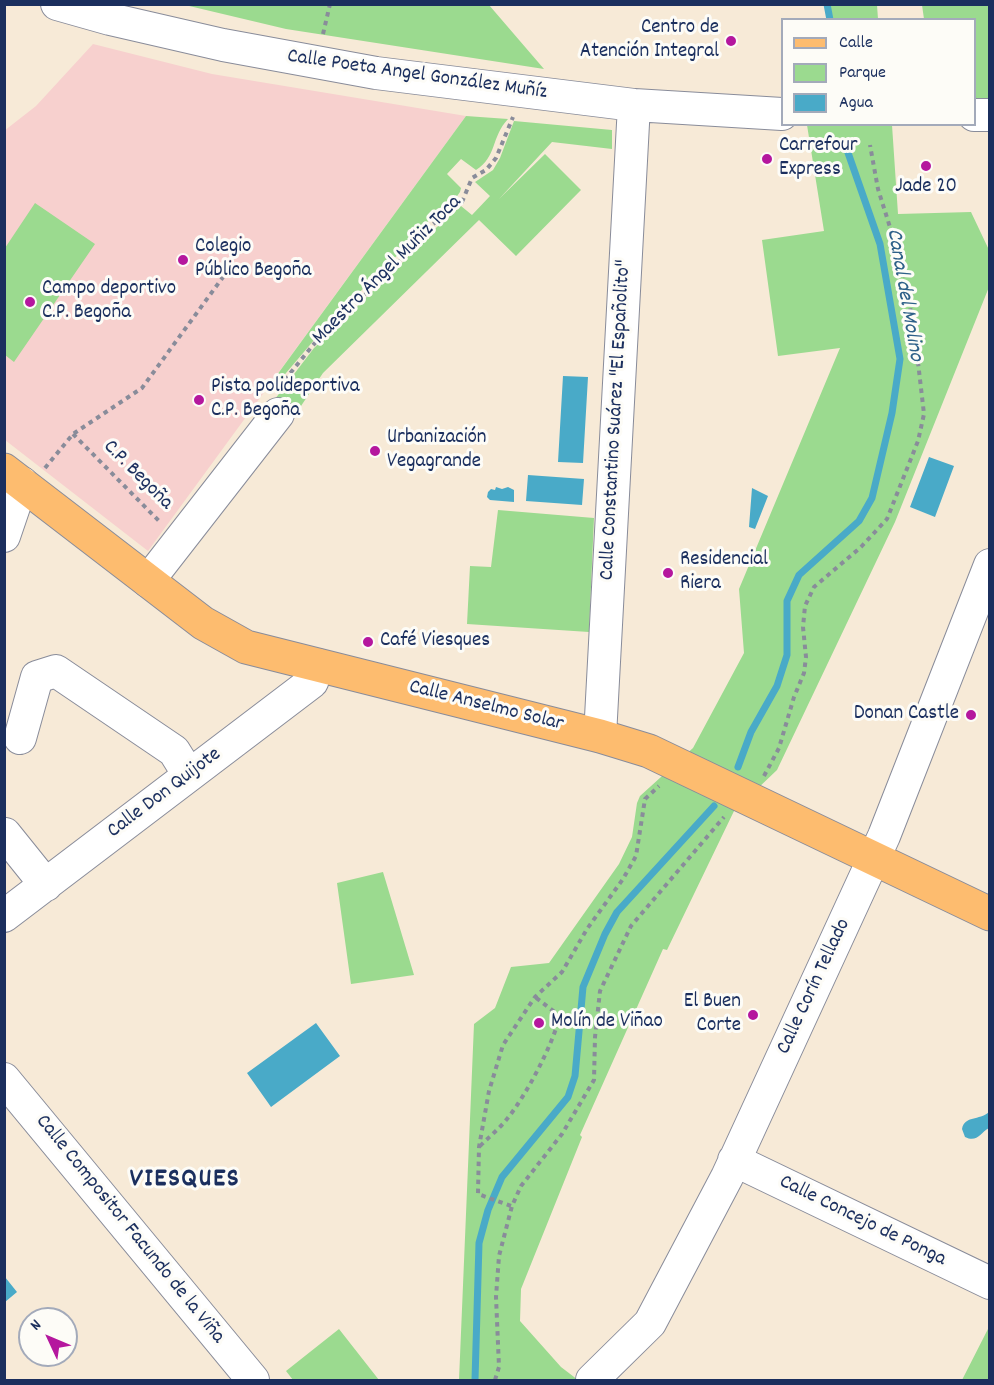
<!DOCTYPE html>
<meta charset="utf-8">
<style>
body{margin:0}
#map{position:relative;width:994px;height:1385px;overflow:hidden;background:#f7ead7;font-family:Dekko,sans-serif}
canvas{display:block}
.frame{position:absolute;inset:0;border:6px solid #1b2f5e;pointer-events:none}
.legend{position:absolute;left:781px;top:18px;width:195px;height:108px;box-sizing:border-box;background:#fdfcf7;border:2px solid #a3aaba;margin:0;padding:8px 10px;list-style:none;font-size:18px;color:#1b2f5e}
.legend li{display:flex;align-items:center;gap:12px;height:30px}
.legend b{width:30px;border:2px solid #a3aaba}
.north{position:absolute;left:18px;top:1307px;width:60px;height:60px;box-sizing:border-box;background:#fdfcf7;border:2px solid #a3aaba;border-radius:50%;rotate:314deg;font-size:16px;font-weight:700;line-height:24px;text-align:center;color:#1b2f5e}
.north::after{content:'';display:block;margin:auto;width:21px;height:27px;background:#b5179e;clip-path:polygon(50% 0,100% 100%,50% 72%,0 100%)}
</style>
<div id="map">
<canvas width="994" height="1385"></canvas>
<div class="frame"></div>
<ul class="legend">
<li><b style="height:8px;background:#fdbc6f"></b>Calle</li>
<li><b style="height:16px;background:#9bda8f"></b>Parque</li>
<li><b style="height:16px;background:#49aac8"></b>Agua</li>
</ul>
<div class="north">N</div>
</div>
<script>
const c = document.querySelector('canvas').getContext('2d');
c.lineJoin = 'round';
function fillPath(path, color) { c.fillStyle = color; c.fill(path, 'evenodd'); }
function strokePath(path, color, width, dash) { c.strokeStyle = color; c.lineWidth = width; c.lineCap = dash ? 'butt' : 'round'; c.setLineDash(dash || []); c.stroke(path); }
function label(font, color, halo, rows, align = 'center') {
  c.font = font + ' Dekko,sans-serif'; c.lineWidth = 6; c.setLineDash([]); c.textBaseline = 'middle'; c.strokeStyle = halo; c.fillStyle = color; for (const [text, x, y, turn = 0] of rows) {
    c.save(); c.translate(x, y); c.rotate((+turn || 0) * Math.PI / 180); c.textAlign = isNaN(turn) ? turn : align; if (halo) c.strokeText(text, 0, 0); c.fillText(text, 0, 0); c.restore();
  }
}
const built = new Path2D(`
 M93,44L212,74L466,116L148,551L5,440L4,131L36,106Z`);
const green = new Path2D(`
 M185,5H489L544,69L286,29Z
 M827,5H877L878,19H830Z
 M922,5H989V115H975L974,20L924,19Z
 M466,116L508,119C491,137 497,157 476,170L461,159L447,174L461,188L460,192L455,199L425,224L412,241L332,319L269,393L266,390Z
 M514,121L612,130V149L552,142L499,199L545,154L581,190L516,256L479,220L323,373L295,415L275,399L314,348L404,261L421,241L461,206L472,215L490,196L475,182L493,170L500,158Z
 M807,125H892L898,214L971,212L989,250V287L895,522L777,770L734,811L667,950L663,949L580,1135L582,1137L521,1289L520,1321L561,1367L578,1380H459L474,1024L495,1008L511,967L549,963L619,864L632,837L637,803L640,796L693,748L744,653L739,589L840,348L778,356L762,240L824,231Z
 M35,203L95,244L14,362L5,355V248Z
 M498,510L594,518L589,632L467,624L470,566L491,567Z
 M383,872L414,975L351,984L337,883Z
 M989,1327V1380H962Z
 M339,1329L379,1380H293L286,1371Z`);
const water = new Path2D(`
 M563,376L588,377L583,463L558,462Z
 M929,457L954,466L935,517L910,507Z
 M528,475L584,479L582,505L526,501Z
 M496,487L502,489L508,487L514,490V502L490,500L487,497L488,492L491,489L495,490Z
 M752,488L768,496L755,529L749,527Z
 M316,1023L340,1056L271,1107L247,1073Z
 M989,1112V1128C980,1133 977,1143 965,1137L962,1129C965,1115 979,1121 989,1112Z
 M5,1277L17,1292L5,1302H4Z`);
const stream = new Path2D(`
 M827,4L830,20
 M738,767L751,732L777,686L787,655V601L799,575L859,521L872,498L892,413L900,359L880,244L846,147
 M475,1380L479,1243L488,1210L502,1177L568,1097L575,1076L583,987L605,934L617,912L714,806`);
const path = new Path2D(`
 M323,34L330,4
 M279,387L314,344L404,257L429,227L462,202L472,178L486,170L496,158L513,117
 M73,434L161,523
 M45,468L73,434L142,388L223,277
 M764,776L779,748L794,697L804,673L806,657L803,627L805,606L814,587L861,547L887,519L918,441L924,414L916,345L905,275L878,189L870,145
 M480,1146C489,1137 499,1129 507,1119C527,1094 552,1046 560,1016L535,997
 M511,1206L478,1194L479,1147L489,1091L503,1045L535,997L562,972L587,929L623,879L636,856L645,799L659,786
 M495,1380L499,1367L496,1297L499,1256L512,1206L521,1186L562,1134L594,1080L595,1037L600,991L631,926L724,817`);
const minor = new Path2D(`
 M57,4L110,19L223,45L376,73L634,105L782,114
 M974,115H990
 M4,536L22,483
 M148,581L278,414
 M600,736L634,105
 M20,738L37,677L56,671L174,751L189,775
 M5,834L46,885
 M4,916L312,682L318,665
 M4,1079L253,1380
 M734,1160L990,1283
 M592,1380L650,1323L727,1177L884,836L990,565`);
const major = new Path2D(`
 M4,470L203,623L246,647L600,736L649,751L990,914`);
const markers = [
 [731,41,6,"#b5179e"],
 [767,159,6,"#b5179e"],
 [926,166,6,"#b5179e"],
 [183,260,6,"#b5179e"],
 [30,302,6,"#b5179e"],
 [199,400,6,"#b5179e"],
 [375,451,6,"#b5179e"],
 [668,573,6,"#b5179e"],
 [368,642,6,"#b5179e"],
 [971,715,6,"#b5179e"],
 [753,1015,6,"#b5179e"],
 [539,1023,6,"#b5179e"]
];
const poiNames = [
 ["Centro de",719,29,"right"],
 ["Atención Integral",719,53,"right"],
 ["Carrefour",779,147],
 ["Express",779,171],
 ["Jade 20",926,188,"center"],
 ["Colegio",195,248],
 ["Público Begoña",195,272],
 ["Campo deportivo",42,290],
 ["C.P. Begoña",42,314],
 ["Pista polideportiva",211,388],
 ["C.P. Begoña",211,412],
 ["Urbanización",387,439],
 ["Vegagrande",387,463],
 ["Residencial",680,561],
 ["Riera",680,585],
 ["Café Viesques",380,642],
 ["Donan Castle",959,715,"right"],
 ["El Buen",741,1003,"right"],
 ["Corte",741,1027,"right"],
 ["Molín de Viñao",551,1023]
];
const streetNames = [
 ["Calle Poeta Angel González Muñíz",417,76,8],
 ["Maestro Ángel Muñiz Toca",388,271,-45],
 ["Calle Constantino Suárez \"El Españolito\"",617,420,-87],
 ["C.P. Begoña",137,476,45],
 ["Calle Anselmo Solar",486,707,14],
 ["Calle Don Quijote",165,794,-37],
 ["Calle Corín Tellado",815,987,-65],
 ["Calle Concejo de Ponga",862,1222,26],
 ["Calle Compositor Facundo de la Viña",129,1230,51]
];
const waterNames = [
 ["Canal del Molino",903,295,80]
];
const districtNames = [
 ["VIESQUES",185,1181]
];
fillPath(built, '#f7d0ce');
fillPath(green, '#9bda8f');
fillPath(water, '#49aac8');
strokePath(stream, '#49aac8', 7);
strokePath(minor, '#898c9a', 34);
strokePath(major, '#898c9a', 35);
strokePath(path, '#898c9a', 4, [4.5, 4.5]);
strokePath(minor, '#fff', 32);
strokePath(major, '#fdbc6f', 33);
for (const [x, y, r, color] of markers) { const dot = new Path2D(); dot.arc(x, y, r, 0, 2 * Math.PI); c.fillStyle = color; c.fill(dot); strokePath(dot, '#fdfcf7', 2); }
label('21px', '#1b2f5e', '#fdfcf7', poiNames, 'left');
label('21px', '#1b2f5e', '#fdfcf7', streetNames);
label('italic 22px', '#2d6088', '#fdfcf7', waterNames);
c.letterSpacing = '1.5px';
label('bold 27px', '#1b2f5e', '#fdfcf7', districtNames);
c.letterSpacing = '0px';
</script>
